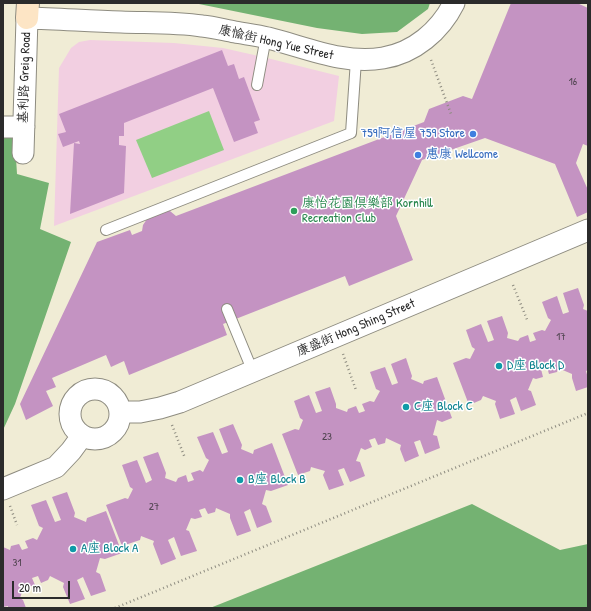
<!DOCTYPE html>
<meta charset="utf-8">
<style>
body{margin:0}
#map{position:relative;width:591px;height:611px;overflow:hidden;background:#f0ecd5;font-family:"Patrick Hand",sans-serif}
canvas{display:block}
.frame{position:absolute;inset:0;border:4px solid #2b2b2b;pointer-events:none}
.scale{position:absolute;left:12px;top:581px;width:58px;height:18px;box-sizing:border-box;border:2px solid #2b2b2b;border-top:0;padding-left:5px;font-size:12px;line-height:14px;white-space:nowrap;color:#2b2b2b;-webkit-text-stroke:3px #fff;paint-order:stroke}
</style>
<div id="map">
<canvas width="591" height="611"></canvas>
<div class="frame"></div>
<div class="scale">20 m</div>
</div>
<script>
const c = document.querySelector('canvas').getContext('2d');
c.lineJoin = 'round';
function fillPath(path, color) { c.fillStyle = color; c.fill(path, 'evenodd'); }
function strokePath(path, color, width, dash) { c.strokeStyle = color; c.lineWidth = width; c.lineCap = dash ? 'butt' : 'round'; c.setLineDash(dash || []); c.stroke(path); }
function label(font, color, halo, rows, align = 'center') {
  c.font = font + ' "Patrick Hand","LXGW WenKai TC",sans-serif'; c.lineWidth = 3; c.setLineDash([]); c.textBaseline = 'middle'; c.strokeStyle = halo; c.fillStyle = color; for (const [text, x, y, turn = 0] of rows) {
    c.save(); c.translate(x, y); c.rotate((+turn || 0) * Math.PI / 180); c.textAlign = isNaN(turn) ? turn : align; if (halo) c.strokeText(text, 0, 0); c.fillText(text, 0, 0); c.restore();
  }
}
const built = new Path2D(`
 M90,40L174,43L223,48L263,57L339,76L334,121L54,226L59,68L71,48L79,42Z`);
const green = new Path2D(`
 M209,111L224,150L152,178L136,140Z`);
const forest = new Path2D(`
 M194,3H430L428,9L397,32L362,34L317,28Z
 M14,126L17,174L49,183L40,229L71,242L15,404L3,430V131Z
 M472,504L560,550L588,544V608H210Z`);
const building = new Path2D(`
 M511,3H577L588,8V146L583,144L576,163L588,190V212L577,217L555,164L485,138L422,160L396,216L413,260L349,286L345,276L223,324L227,335L129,375L124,361L111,367L106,355L52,378L56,387L46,391L53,406L26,420L20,404L97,242L130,230L132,235L142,231L143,225L149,216L163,210L170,211L176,216L424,122L429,109L463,96L472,99Z
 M222,50L228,66L234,64L239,79L244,77L260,120L254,122L258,133L234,142L213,88L124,123V136H119V145L126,146L124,193L70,214L74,143L80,144L79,141L63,147L58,134L66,132L59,114Z
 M578,288L584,305L583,309L588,311V370L586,371L588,378V387L576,391L572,378V374L558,368L557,372L549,374L547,367L541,369L543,377L536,379L533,378L528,390L531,391L536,405L521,411L516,397L510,400L515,414L500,419L495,404L496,401L483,396L481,400L469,405L453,363L466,358L470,359L475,349L472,347L466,330L481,324L488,342L494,340L487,321L502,316L508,333L507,338L518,341L520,338L528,335L530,342L536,340L533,333L542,330L545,331L551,320L548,318L542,302L557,296L563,314L569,312L563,293Z
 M406,358L412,376L411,379L423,384L424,381L437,377L452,418L442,422L437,420L433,435L437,436L440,448L425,454L420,440L414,442L419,456L405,462L400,449L401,445L386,438L385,443L378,445L375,438L369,440L372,447L365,450L361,448L356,461L360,462L365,476L350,482L344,468L338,470L344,485L329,490L323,475L325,471L311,467L310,471L298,475L282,434L295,429L299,430L303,420L300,418L294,401L309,395L316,413L322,411L315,392L330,387L336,404V408L347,412L348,409L356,406L359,413L365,411L362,404L370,401L374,402L380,391L376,389L370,372L385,367L392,385L398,383L391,364Z
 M233,424L242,445L241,449L253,454L254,450L272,443L288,485L271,491L266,490L262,504L266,506L272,522L257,528L250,509L244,512L251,531L237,536L230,518V514L216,508L215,512L208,514L205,508L199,510L202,517L195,519L191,518L186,530L189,531L197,551L181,556L174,537L168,540L176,559L161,565L153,544L154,541L141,536L140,540L122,546L106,505L125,498L128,499L133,489L130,487L122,465L137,460L146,483L152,480L143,457L158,452L166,473L165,478L176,482L178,478L186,475L188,482L194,480L191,473L200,470L203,472L209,460L206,458L197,437L213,432L222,454L228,452L219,429Z
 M67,492L75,513L74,517L86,522L87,518L106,511L122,553L105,559L100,558L96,572L100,574L106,591L91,596L83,577L77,580L85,599L70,604L63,587L64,583L50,576L48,580L41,583L38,576L32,578L35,585L28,587L24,586L20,598L23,600L26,608H8V606L3,607V547L10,550L11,546L19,544L22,550L28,548L25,541L33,538L37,540L43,528L39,526L31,505L46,500L55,522L61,520L52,497Z`);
const path = new Path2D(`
 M431,60L451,114
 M513,285L528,322
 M343,354L356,390
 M172,425L185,458
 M10,506L17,525
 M115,608L588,413`);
const lane = new Path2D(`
 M257,85L266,37
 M106,230L351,133L356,60
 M227,309L253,372`);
const street = new Path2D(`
 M3,127H24
 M23,153L27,18C59,19 90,21 121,22C148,23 175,22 202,26C213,27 224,30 235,32C246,34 257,35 268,38C305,47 344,65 383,58C414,53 440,31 454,3
 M70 414a25 25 0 1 1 50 0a25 25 0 1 1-50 0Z
 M120,412H140L160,408L180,402L588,230
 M3,489L56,467L71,451L82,436`);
const secondary = new Path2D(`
 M27,18L28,3`);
const markers = [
 [473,134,4,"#3f7fe0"],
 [418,155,4,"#3f7fe0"],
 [294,211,4,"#2e9e5b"],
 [499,366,4,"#0f9aa8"],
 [406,407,4,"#0f9aa8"],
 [240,480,4,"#0f9aa8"],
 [73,549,4,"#0f9aa8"]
];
const numberNames = [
 ["16",573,82],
 ["17",561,337],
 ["23",327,437],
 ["27",154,507],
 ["31",17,563]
];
const streetNames = [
 ["康愉街 Hong Yue Street",276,43,13],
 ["基利路 Greig Road",25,78,-88],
 ["康盛街 Hong Shing Street",356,328,-23]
];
const shopNames = [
 ["759阿信屋 759 Store",465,134],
 ["惠康 Wellcome",426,155,"left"]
];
const leisureNames = [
 ["康怡花園俱樂部 Kornhill",302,204],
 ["Recreation Club",302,219]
];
const cultureNames = [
 ["D座 Block D",507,366],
 ["C座 Block C",414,407],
 ["B座 Block B",248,480],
 ["A座 Block A",81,549]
];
fillPath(built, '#f2cfe1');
fillPath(green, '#91cf85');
fillPath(forest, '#74b272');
fillPath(building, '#c493c2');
strokePath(lane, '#8e8c80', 12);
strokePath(street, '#8e8c80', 23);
strokePath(secondary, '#8e8c80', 24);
strokePath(path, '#8e8c80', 2.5, [1, 3]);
strokePath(lane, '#fff', 10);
strokePath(street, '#fff', 21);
strokePath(secondary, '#fde5c5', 22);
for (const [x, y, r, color] of markers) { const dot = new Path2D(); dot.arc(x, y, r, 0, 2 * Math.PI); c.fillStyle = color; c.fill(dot); strokePath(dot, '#fff', 1.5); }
label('11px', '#514551', null, numberNames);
label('13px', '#2b2b2b', '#fff', streetNames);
label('13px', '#366cbe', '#fff', shopNames, 'right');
label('13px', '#27864d', '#fff', leisureNames, 'left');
label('13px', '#0d838f', '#fff', cultureNames, 'left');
</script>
